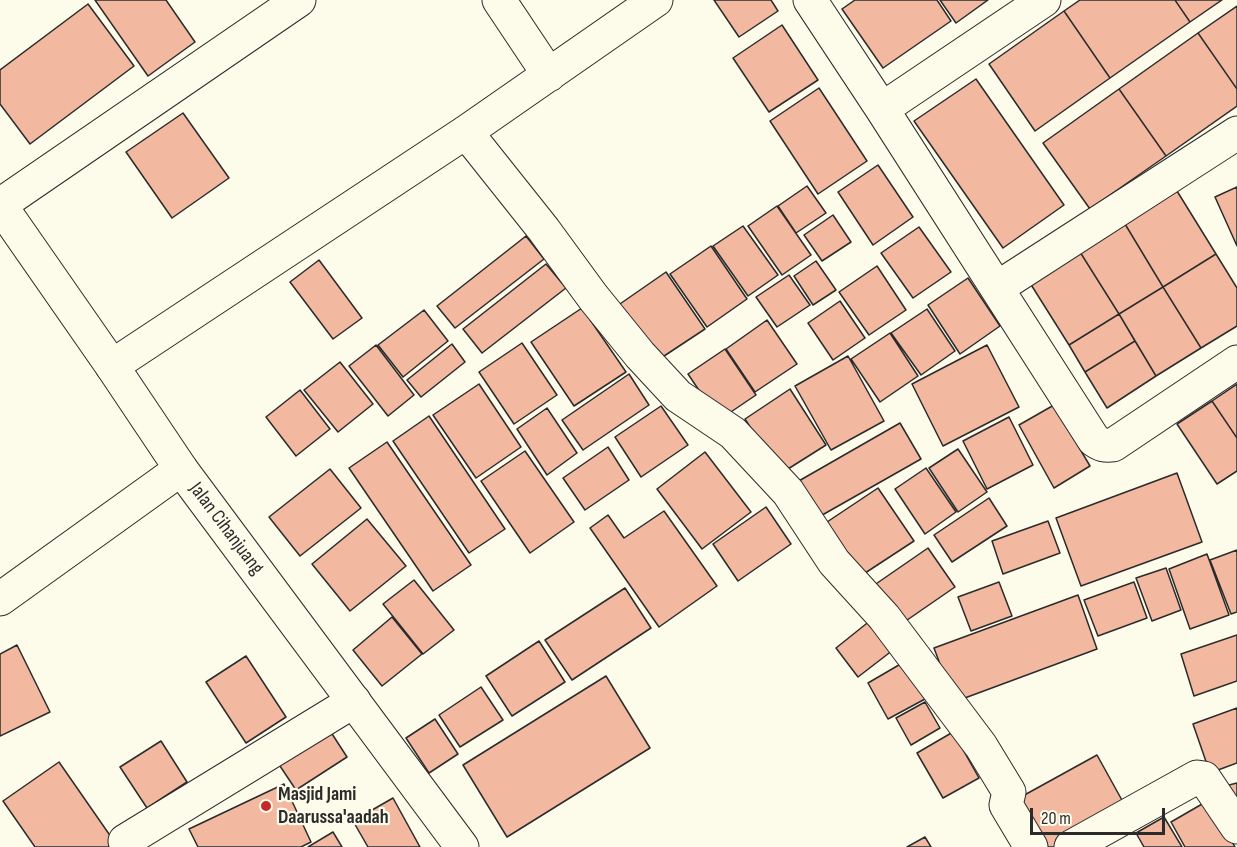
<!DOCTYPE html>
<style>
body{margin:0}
#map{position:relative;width:1237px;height:847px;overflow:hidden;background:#fdfbea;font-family:"Sofia Sans Condensed",sans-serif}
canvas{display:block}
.scale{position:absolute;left:1030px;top:808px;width:135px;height:27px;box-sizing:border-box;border:3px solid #2b2b2b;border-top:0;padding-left:8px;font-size:18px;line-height:21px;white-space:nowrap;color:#2b2b2b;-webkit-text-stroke:4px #fdfbea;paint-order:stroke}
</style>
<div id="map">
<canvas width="1237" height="847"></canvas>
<div class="scale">20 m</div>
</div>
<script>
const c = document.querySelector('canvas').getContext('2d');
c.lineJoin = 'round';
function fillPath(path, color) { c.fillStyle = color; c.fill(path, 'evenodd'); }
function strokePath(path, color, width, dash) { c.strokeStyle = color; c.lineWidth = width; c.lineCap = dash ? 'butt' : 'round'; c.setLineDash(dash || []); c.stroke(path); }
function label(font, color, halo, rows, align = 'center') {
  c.font = font + ' "Sofia Sans Condensed",sans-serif'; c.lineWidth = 4.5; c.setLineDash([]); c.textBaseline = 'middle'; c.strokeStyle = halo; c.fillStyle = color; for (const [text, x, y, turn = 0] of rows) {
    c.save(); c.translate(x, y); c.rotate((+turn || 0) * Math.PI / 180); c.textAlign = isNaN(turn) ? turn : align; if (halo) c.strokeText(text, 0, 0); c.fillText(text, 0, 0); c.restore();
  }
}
const building = new Path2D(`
 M95,0H166L195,42L148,76Z
 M714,0H771L778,11L739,37Z
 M855,0H937L951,21L883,68L842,9Z
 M940,0H988L956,23Z
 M1080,0H1175L1190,22L1110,78L1064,11Z
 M1175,0H1222L1190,22Z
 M88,4L134,66L30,144L0,104V70Z
 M1237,6V89L1198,33Z
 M1064,11L1110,78L1035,131L989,64Z
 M782,25L818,80L769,112L733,58Z
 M1198,33L1237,89V106L1166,156L1119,89Z
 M976,79L1064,205L1003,248L914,121Z
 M819,88L867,161L818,194L770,121Z
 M1119,89L1166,156L1090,209L1043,143Z
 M183,113L229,178L172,218L126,152Z
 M878,165L913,217L873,245L838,192Z
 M807,186L826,213L796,233L778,206Z
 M1237,187V246L1215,197Z
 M1177,191L1216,254L1163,287L1125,224Z
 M777,206L811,255L782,275L748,226Z
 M833,215L851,242L822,261L804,235Z
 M1125,224L1163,287L1119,314L1080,252Z
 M743,226L778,275L748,296L713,246Z
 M919,227L951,272L913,298L881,253Z
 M526,236L544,259L455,328L437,306Z
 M711,246L747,299L707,327L670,274Z
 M1080,252L1119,314L1069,345L1030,283Z
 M1216,254L1237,288V326L1201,348L1163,287Z
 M319,260L362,318L333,339L290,282Z
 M816,261L836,290L813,305L794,276Z
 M546,264L566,288L482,353L463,329Z
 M877,266L906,310L869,335L839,292Z
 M666,272L705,329L655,362L617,306Z
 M789,275L810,305L777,327L756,297Z
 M968,278L1000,326L960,354L928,305Z
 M1163,287L1201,348L1156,376L1119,314Z
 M840,301L865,338L833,360L808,323Z
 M582,308L626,372L574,406L531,342Z
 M927,309L955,351L921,375L891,333Z
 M424,310L448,341L403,377L378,345Z
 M1119,314L1135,341L1085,372L1069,345Z
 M767,320L797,364L755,392L726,349Z
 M890,333L918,376L880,402L851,359Z
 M1135,341L1156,376L1107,408L1085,372Z
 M522,343L557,395L514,424L479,372Z
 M452,344L465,362L421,397L407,380Z
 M376,345L414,395L388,416L349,366Z
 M987,345L1019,407L943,446L912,384Z
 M725,349L756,395L719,420L688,374Z
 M848,356L884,421L831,450L795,386Z
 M340,362L373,404L338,432L304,390Z
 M629,374L649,405L583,450L562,420Z
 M479,384L521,447L476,478L433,415Z
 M1237,384V438L1212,401Z
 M790,389L826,445L780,474L745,419Z
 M300,390L330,429L296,456L266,417Z
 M1212,401L1237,438V471L1217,484L1177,424Z
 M1054,405L1090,466L1054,488L1019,425Z
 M661,406L688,445L641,477L615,437Z
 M547,408L577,453L547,475L517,429Z
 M429,416L505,529L469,553L393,441Z
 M1009,417L1033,465L987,489L963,441Z
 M900,423L921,459L817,518L797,482Z
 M387,442L471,565L433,591L349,468Z
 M608,447L629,480L585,510L563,478Z
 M958,449L987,492L958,512L929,468Z
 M525,451L574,522L530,553L481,481Z
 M705,452L751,512L702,549L657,489Z
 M926,468L956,512L925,534L895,489Z
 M330,469L361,508L300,556L269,517Z
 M1177,473L1202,542L1081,586L1056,518Z
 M878,488L914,541L859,577L824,524Z
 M989,498L1007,526L952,562L934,535Z
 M766,507L791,544L738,581L713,544Z
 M664,511L717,586L659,627L590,528L608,515L624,538Z
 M367,519L406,566L350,611L312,564Z
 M1048,521L1060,553L1003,574L992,541Z
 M928,548L955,587L897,627L870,588Z
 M1237,550V612L1231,614L1210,560Z
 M1207,554L1229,615L1190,629L1169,569Z
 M1166,568L1181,610L1152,621L1136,578Z
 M414,580L454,630L423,654L383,604Z
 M999,582L1012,616L971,631L958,597Z
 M1134,582L1147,618L1098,636L1084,600Z
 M625,588L651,628L572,680L545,640Z
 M1078,595L1097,649L954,702L934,648Z
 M392,617L422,654L382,686L353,650Z
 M871,620L893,650L858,677L836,648Z
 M1237,635V681L1194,696L1181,654Z
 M539,641L565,682L512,716L486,676Z
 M17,645L50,712L0,736V654Z
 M246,656L286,717L246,743L206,682Z
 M904,662L925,699L888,719L868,683Z
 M606,676L650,748L507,837L463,765Z
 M481,687L503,720L460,747L439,715Z
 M925,702L940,728L911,745L896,718Z
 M1237,708V763L1210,773L1193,724Z
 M435,719L458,754L429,773L406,738Z
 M325,723L347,757L296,790L274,757Z
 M953,732L979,778L943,798L917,753Z
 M161,741L187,782L147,808L120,767Z
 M1097,755L1128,811L1065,847H1046L1019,798Z
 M59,762L118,847H35L3,801Z
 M1237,783V820L1221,787Z
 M284,784L311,842L301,847H198L189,829Z
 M393,798L420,847H368L353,821Z
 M1209,800L1235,847H1185L1171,822Z
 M1164,817L1182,847H1144L1136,833Z
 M333,832L342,847H308Z
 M925,837L931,847H907Z`);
const minor = new Path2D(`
 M499,0L549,75
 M810,0L882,109L1094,440C1101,445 1105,446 1113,445L1237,362
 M882,109L1044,0
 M466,132L544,230L593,297L640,355L678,396L733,433L788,492L834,562L884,617L981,746L1009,792L1006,805L1031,847
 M0,205L299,0
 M997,288L1237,133
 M112,366L466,132L656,0
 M0,599L181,469
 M125,841L354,701
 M1071,847L1197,777L1204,778L1237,827`);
const secondary = new Path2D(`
 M0,205L112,366L181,469L462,847`);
const markers = [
 [266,806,6,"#c62828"]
];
const streetNames = [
 ["Jalan Cihanjuang",226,529,53]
];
const poiNames = [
 ["Masjid Jami",278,795],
 ["Daarussa'aadah",278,818]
];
fillPath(building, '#f2b8a0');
strokePath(building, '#2b2b2b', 1.5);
strokePath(minor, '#2b2b2b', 35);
strokePath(secondary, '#2b2b2b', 35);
strokePath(minor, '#fdfbea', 33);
strokePath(secondary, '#fdfbea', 33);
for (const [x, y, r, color] of markers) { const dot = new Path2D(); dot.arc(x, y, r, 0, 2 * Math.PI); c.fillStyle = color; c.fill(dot); strokePath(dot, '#fdfbea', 2); }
label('20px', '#2b2b2b', '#fdfbea', streetNames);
label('bold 20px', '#2b2b2b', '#fdfbea', poiNames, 'left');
</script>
